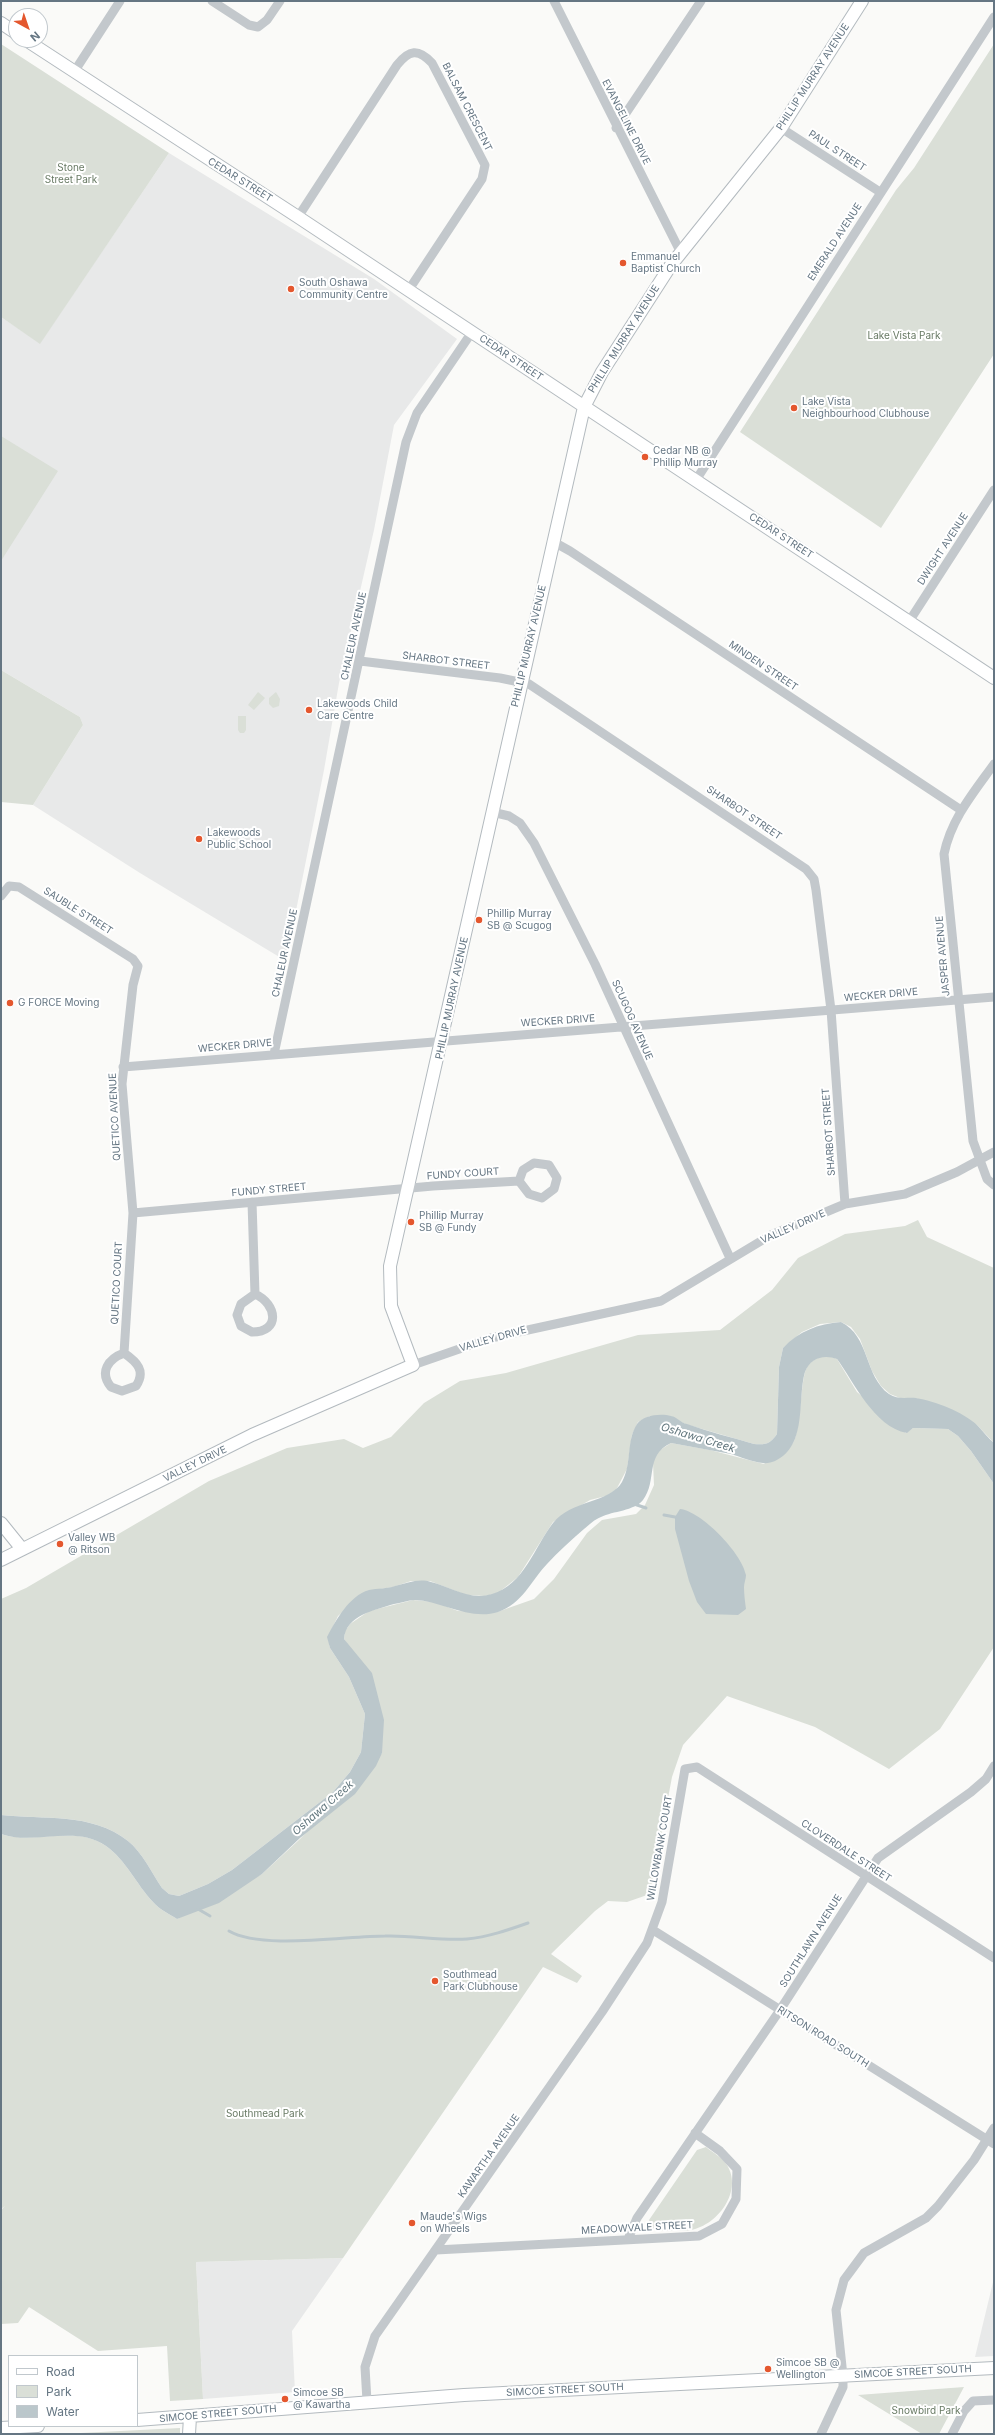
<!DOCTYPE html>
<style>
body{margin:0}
#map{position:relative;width:995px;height:2435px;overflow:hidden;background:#fafaf8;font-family:Inter,sans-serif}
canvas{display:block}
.frame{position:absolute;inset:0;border:2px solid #657683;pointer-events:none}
.legend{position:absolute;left:8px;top:2355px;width:130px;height:72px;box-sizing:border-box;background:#fff;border:1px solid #c1c8cd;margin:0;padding:5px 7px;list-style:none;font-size:12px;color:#657683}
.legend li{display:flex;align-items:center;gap:8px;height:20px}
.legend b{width:20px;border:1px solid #c1c8cd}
.north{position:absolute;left:8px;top:8px;width:40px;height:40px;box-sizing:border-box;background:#fff;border:1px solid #c1c8cd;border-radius:50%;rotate:140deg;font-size:11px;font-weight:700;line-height:16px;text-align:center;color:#657683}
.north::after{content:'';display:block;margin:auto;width:14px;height:18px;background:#e4572e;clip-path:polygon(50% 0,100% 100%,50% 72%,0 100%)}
</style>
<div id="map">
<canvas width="995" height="2435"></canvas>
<div class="frame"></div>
<ul class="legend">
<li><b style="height:5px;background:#fff"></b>Road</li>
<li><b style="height:11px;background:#dadfd7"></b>Park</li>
<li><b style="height:11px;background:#bbc7cb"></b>Water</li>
</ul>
<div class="north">N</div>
</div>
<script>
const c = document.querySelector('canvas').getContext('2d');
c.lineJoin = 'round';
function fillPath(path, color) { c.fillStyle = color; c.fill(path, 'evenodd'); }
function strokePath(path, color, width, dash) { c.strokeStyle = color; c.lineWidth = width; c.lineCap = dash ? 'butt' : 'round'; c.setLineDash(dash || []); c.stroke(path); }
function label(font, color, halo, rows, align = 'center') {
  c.font = font + ' Inter,sans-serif'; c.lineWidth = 4; c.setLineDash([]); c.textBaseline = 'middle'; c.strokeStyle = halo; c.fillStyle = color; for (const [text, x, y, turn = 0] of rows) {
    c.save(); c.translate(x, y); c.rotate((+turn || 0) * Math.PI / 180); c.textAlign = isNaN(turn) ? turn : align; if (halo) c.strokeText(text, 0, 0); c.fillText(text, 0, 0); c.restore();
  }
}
const built = new Path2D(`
 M169,153L374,279L457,339L394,425L374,530L339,683L324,770L286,961L140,873L33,805L83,725L80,717L1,670V317L40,343Z
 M343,2258L292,2331L295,2392L203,2399L196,2262Z
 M994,2278V2356L975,2357Z`);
const green = new Path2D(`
 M1,44L169,153L40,344L1,317Z
 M994,44V354L881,528L740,432L896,190L914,168Z
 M1,436L58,471L1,561Z
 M1,670L80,717L83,725L33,805L1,802Z
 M258,692L265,698L254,710L248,705Z
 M276,692L280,699L279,706L273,708L269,704V698Z
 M238,716H246V730L244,733H240L238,730Z
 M918,1220L927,1237L994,1268V1443L977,1425L916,1398H900L890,1394L881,1386L872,1371L860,1339L851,1327L841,1322L820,1324L802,1332L783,1348L779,1367L777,1434C770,1444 766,1445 754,1444L685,1424L671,1416H650L638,1422L632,1435L627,1469L616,1490L606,1496L590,1500L553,1522L518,1577L498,1593L485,1596L466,1595L430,1581H411L393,1587L367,1591L338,1616L328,1637L330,1648L349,1677L365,1714L361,1752L350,1772L333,1792L232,1870L208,1884L179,1896L169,1894L162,1888C152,1873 142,1852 128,1841C92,1812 44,1820 1,1815V1599L26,1588L209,1481L287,1448L344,1439L363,1448L391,1437L424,1403L460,1381L506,1373L638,1335L720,1330L772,1290L798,1258L845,1234L905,1226Z
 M827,1355L837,1359L857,1392L906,1433L913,1428L948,1429L958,1436L971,1451L994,1484V1647L940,1729L889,1769L815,1727L727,1696L683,1745L672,1777L650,1894L627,1902L608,1901L595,1911L551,1954L582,1976L577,1983L543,1967L343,2258L196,2262L203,2399L170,2401L167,2346L98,2351L29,2307L18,2323L1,2324V2210L5,2206L1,2209V1834C34,1845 75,1824 106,1846C126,1860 136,1884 153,1902C159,1909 169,1914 177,1919L262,1874L300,1839L382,1753L349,1647L344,1639L345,1631L350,1624L369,1611L413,1600L435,1602L458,1611L497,1612L534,1599L554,1579L587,1533L602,1520L636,1514L645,1505L654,1485L653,1463L657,1452L671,1443L710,1450L764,1464C772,1458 790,1450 794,1441C802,1422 800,1376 808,1365C813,1359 820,1357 827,1355Z
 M706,2147C712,2152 723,2158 727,2165C743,2191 718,2225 691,2230C679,2232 666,2230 654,2230L649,2220L697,2150Z
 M964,2387L939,2434H922L858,2395Z
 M180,2428V2434H61Z`);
const water = new Path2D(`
 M841,1322C870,1336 864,1376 889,1394C898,1400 907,1397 916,1398C935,1401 963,1412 977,1425C983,1431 988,1438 994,1443V1484L971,1451L958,1436L948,1429L913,1428L907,1433C874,1427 854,1382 837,1359C824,1354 810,1358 805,1372C797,1399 808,1446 775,1461C772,1462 766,1464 763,1463C752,1462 741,1457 731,1454C711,1450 691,1447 671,1443C644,1456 658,1480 643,1500C634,1511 613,1511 601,1517C595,1519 589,1525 584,1529C571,1540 558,1552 547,1564C531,1581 522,1604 498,1612C470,1621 442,1601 415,1600C408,1600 401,1603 394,1604C375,1610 346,1615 344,1639L372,1673L384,1720L382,1753L376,1766L355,1794L300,1838L262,1874L219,1903L177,1919C169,1914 159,1909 153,1902C136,1884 126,1860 106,1846C75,1824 34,1846 1,1834V1815C43,1820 92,1812 128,1841C142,1852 152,1873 162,1888L169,1894L179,1896L208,1884L232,1870L333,1792L350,1772L361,1752L365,1714L349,1677L330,1648L327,1637C336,1620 349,1596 369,1590C377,1588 387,1589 395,1586C407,1583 419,1578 431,1582C452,1587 469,1601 492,1594C524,1585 535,1546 553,1523C571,1500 610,1503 622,1482C632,1464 626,1441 637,1424C643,1415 661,1413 671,1416C677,1417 681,1423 687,1424C709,1432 731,1437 754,1444C766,1445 770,1444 777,1434L779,1367L783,1348C799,1331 818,1324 841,1322Z
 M680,1509C701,1511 742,1553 746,1575C746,1579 744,1583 744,1587C744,1594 745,1602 746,1609L738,1615L706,1614L697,1602L689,1581L675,1529V1517Z`);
const stream = new Path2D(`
 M634,1504L646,1508
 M664,1515L675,1517
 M198,1909L210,1916
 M229,1931C261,1950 346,1936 385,1936C412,1935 440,1941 467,1939C488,1937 508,1930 528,1923`);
const street = new Path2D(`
 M212,1L249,25L258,27L267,20L280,1
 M554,1L681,253
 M74,72L120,1
 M616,128L701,1
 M781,128L880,192
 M298,217L397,65C409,50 418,48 432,63L485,165L482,179L408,291
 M696,480L994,17
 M552,541L570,551L961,810
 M910,620L994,490
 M360,661L500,678L529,684L806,869L814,879L816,890L831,1010L845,1204
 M994,764C974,792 951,819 944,854L973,1141L987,1179L994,1185
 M492,812L509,816L520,823L534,843L595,964L730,1258
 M1,896L9,886L19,887L133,959L138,966L133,985L122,1084L133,1213L124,1353C108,1359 99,1372 111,1387L122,1391L136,1386C146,1371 137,1362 124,1353
 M274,1054L406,442L417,413L472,332
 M123,1067L994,997
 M252,1202L255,1294L241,1304L237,1315L241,1326L252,1332C281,1332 277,1304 255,1294
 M133,1213L433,1186L519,1181L529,1194L542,1198L554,1189L557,1178L549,1165L534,1163L523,1170L519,1181
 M413,1365L491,1338L661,1301L771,1235L845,1204L905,1194L957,1172L994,1152
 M653,1930L994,2144
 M628,2239L637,2218L780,2010L878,1858L971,1792L986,1779L994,1766
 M436,2250L699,2236L722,2224L736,2199L737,2169L720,2151L695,2133
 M367,2401L365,2367L375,2336L602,2012L647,1943L662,1902L685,1769L697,1767L994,1958
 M821,2434L843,2387V2376L836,2310L844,2280L864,2253L926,2218L938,2206L974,2160L994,2128
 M952,2434L964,2411L973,2401L994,2400`);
const secondary = new Path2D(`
 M1,23L16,33
 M26,40L298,217L994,678
 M1,1523L22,1549
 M1,1560L252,1435L413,1365L391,1306L390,1266L584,407L602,372L671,265L781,128L862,1
 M137,2420L464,2395L994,2368
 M1,2428L38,2426
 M189,2434L190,2417`);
const markers = [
 [623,263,4,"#e4572e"],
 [291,289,4,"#e4572e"],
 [794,408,4,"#e4572e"],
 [645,457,4,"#e4572e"],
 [309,710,4,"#e4572e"],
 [199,839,4,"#e4572e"],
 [479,920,4,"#e4572e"],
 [10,1003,4,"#e4572e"],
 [411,1222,4,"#e4572e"],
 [60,1544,4,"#e4572e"],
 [435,1981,4,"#e4572e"],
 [412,2223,4,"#e4572e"],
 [768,2369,4,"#e4572e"],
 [285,2399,4,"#e4572e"]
];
const streetNames = [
 ["PHILLIP MURRAY AVENUE",813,77,-57],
 ["BALSAM CRESCENT",467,107,63],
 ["EVANGELINE DRIVE",626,122,63],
 ["PAUL STREET",837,151,33],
 ["CEDAR STREET",240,180,32],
 ["EMERALD AVENUE",835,242,-57],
 ["PHILLIP MURRAY AVENUE",624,339,-58],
 ["CEDAR STREET",511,358,34],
 ["CEDAR STREET",781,536,33],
 ["DWIGHT AVENUE",943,549,-57],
 ["CHALEUR AVENUE",354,636,-78],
 ["PHILLIP MURRAY AVENUE",529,646,-77],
 ["SHARBOT STREET",446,661,7],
 ["MINDEN STREET",763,666,34],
 ["SHARBOT STREET",744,813,34],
 ["SAUBLE STREET",78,911,32],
 ["CHALEUR AVENUE",285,953,-78],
 ["JASPER AVENUE",943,956,-95],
 ["WECKER DRIVE",881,995,-5],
 ["PHILLIP MURRAY AVENUE",452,998,-78],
 ["SCUGOG AVENUE",632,1020,66],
 ["WECKER DRIVE",558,1021,-4],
 ["WECKER DRIVE",235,1046,-5],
 ["QUETICO AVENUE",115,1117,-93],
 ["SHARBOT STREET",829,1132,-94],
 ["FUNDY COURT",463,1174,-4],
 ["FUNDY STREET",269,1190,-5],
 ["VALLEY DRIVE",793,1227,-24],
 ["QUETICO COURT",117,1283,-87],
 ["VALLEY DRIVE",493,1339,-16],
 ["VALLEY DRIVE",195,1464,-26],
 ["WILLOWBANK COURT",660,1848,-80],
 ["CLOVERDALE STREET",846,1851,33],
 ["SOUTHLAWN AVENUE",811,1941,-58],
 ["RITSON ROAD SOUTH",823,2037,32],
 ["KAWARTHA AVENUE",489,2156,-55],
 ["MEADOWVALE STREET",637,2228,-3],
 ["SIMCOE STREET SOUTH",913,2372,-3],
 ["SIMCOE STREET SOUTH",565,2390,-3],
 ["SIMCOE STREET SOUTH",218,2414,-5]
];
const parkNames = [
 ["Stone",71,168],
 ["Street Park",71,180],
 ["Lake Vista Park",904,336],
 ["Southmead Park",265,2114],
 ["Snowbird Park",926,2411]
];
const poiNames = [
 ["Emmanuel",631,257],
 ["Baptist Church",631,269],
 ["South Oshawa",299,283],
 ["Community Centre",299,295],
 ["Lake Vista",802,402],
 ["Neighbourhood Clubhouse",802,414],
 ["Cedar NB @",653,451],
 ["Phillip Murray",653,463],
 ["Lakewoods Child",317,704],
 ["Care Centre",317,716],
 ["Lakewoods",207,833],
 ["Public School",207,845],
 ["Phillip Murray",487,914],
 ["SB @ Scugog",487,926],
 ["G FORCE Moving",18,1003],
 ["Phillip Murray",419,1216],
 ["SB @ Fundy",419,1228],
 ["Valley WB",68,1538],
 ["@ Ritson",68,1550],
 ["Southmead",443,1975],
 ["Park Clubhouse",443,1987],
 ["Maude's Wigs",420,2217],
 ["on Wheels",420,2229],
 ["Simcoe SB @",776,2363],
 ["Wellington",776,2375],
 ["Simcoe SB",293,2393],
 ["@ Kawartha",293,2405]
];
const waterNames = [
 ["Oshawa Creek",698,1438,17],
 ["Oshawa Creek",323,1808,-41]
];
fillPath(built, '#e8e9e9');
fillPath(green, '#dadfd7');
fillPath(water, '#bbc7cb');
strokePath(stream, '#bbc7cb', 3);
strokePath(secondary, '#b3babf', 14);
strokePath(street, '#c3c8cc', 9);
strokePath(secondary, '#fff', 12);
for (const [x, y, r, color] of markers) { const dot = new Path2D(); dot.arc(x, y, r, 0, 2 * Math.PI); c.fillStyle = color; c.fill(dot); strokePath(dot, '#fff', 1.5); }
label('10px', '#657683', '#fff', streetNames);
label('10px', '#687a64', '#fff', parkNames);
label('10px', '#657683', '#fff', poiNames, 'left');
label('italic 11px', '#60757c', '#fff', waterNames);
</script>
